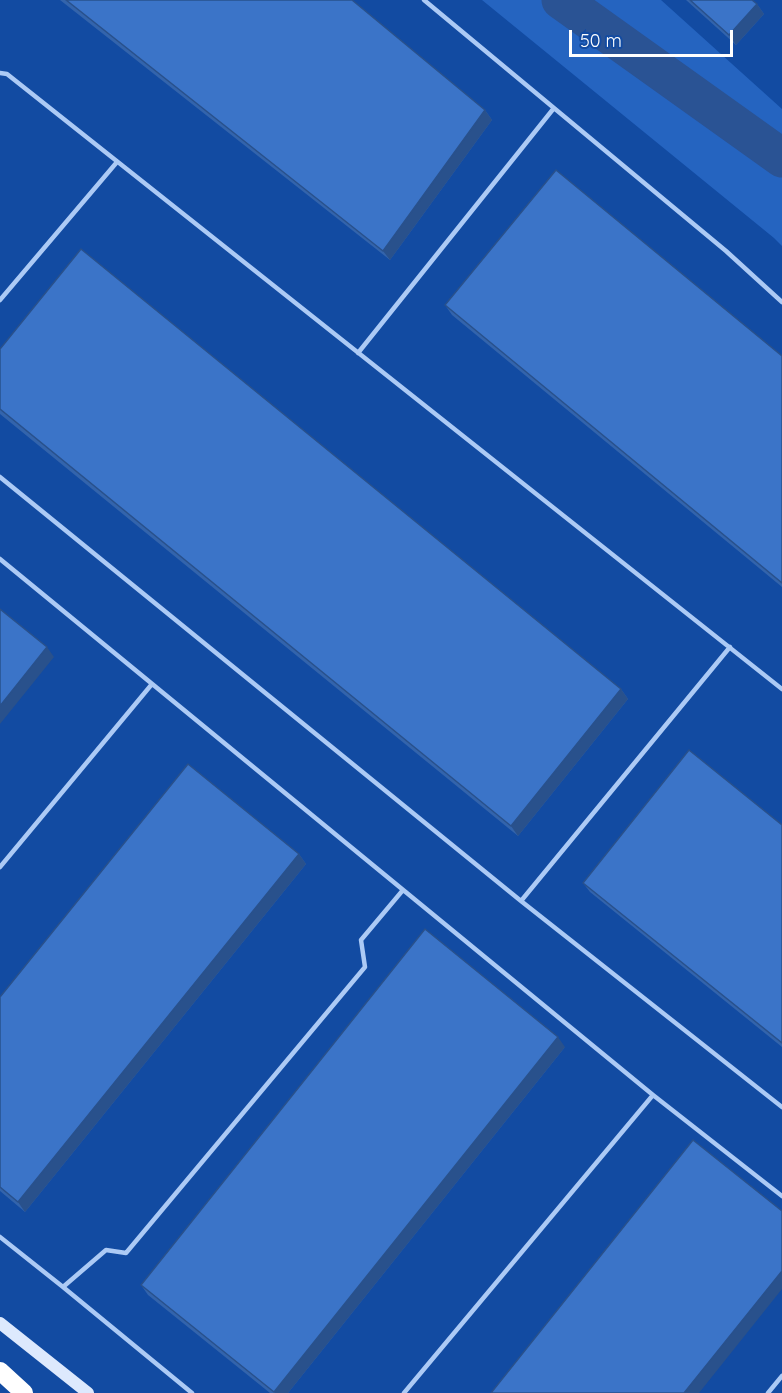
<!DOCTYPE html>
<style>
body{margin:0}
#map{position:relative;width:782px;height:1393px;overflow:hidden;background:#124ba2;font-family:Quicksand,sans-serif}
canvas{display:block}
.scale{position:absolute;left:569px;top:30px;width:164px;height:27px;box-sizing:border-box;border:3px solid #fff;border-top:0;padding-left:8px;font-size:18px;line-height:21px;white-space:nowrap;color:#fff;-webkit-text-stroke:4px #124ba2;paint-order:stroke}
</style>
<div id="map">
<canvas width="782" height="1393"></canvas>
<div class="scale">50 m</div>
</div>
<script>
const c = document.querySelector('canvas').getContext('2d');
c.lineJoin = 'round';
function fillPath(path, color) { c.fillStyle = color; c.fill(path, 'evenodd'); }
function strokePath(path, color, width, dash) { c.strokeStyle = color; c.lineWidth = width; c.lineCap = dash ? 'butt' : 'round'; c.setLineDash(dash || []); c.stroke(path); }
const green = new Path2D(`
 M482,0H661L782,109V246L774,238Z`);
const river = new Path2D(`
 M561,0L782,158`);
const service = new Path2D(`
 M424,0L726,251L782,302
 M0,73L7,74L782,689
 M0,300L117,162
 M358,353L554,108
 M0,477L521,901L782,1107
 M0,559L653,1095L782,1196
 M0,867L152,684
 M521,901L730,647
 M0,1237L63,1287
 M192,1393L63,1287L106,1250L126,1253L365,967L361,940L403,890
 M404,1393L653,1095
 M768,1393L782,1376`);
const secondary = new Path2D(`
 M0,1323L88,1393`);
const motorway = new Path2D(`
 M0,1371L24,1393`);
const wall = new Path2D(`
 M60,0H352L485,110L492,120L390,260Z
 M686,0H752L757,4L764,14L736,45Z
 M445,305L782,356V587L452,315Z
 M0,349L621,689L628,699L518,836L0,414Z
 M782,825V1047L590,892L583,883Z
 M299,854L306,864L25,1212L0,1191V997Z
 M565,1047L288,1393H270L148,1295L141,1285Z`);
const shadedWall = new Path2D(`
 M757,4L764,14L736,45L729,35Z
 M485,110L492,120L390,260L383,251Z
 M47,647L54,657L0,724V706Z
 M621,689L628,699L518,836L511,826Z
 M299,854L306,864L25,1212L18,1202Z
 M558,1037L565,1047L288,1393H275L274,1392Z
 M782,1271V1289L699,1393H684Z`);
const building = new Path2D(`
 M66,0H352L485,110L383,251Z
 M690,0H752L757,4L729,35Z
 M556,170L782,356V583L445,305Z
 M81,249L621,689L511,826L0,409V349Z
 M0,609L47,647L0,706Z
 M689,750L782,825V1043L583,883Z
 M188,764L299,854L18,1202L0,1187V997Z
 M425,929L558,1037L274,1392L141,1285Z
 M693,1140L782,1211V1271L684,1393H491Z`);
fillPath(green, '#2564c0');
strokePath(river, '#2a5394', 39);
strokePath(service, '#accaf5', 4.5);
strokePath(secondary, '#dde9fd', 12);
strokePath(motorway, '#fff', 18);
fillPath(wall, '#3364ac');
fillPath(shadedWall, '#29518c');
fillPath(building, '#3b74c8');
strokePath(building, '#29518c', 1.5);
</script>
